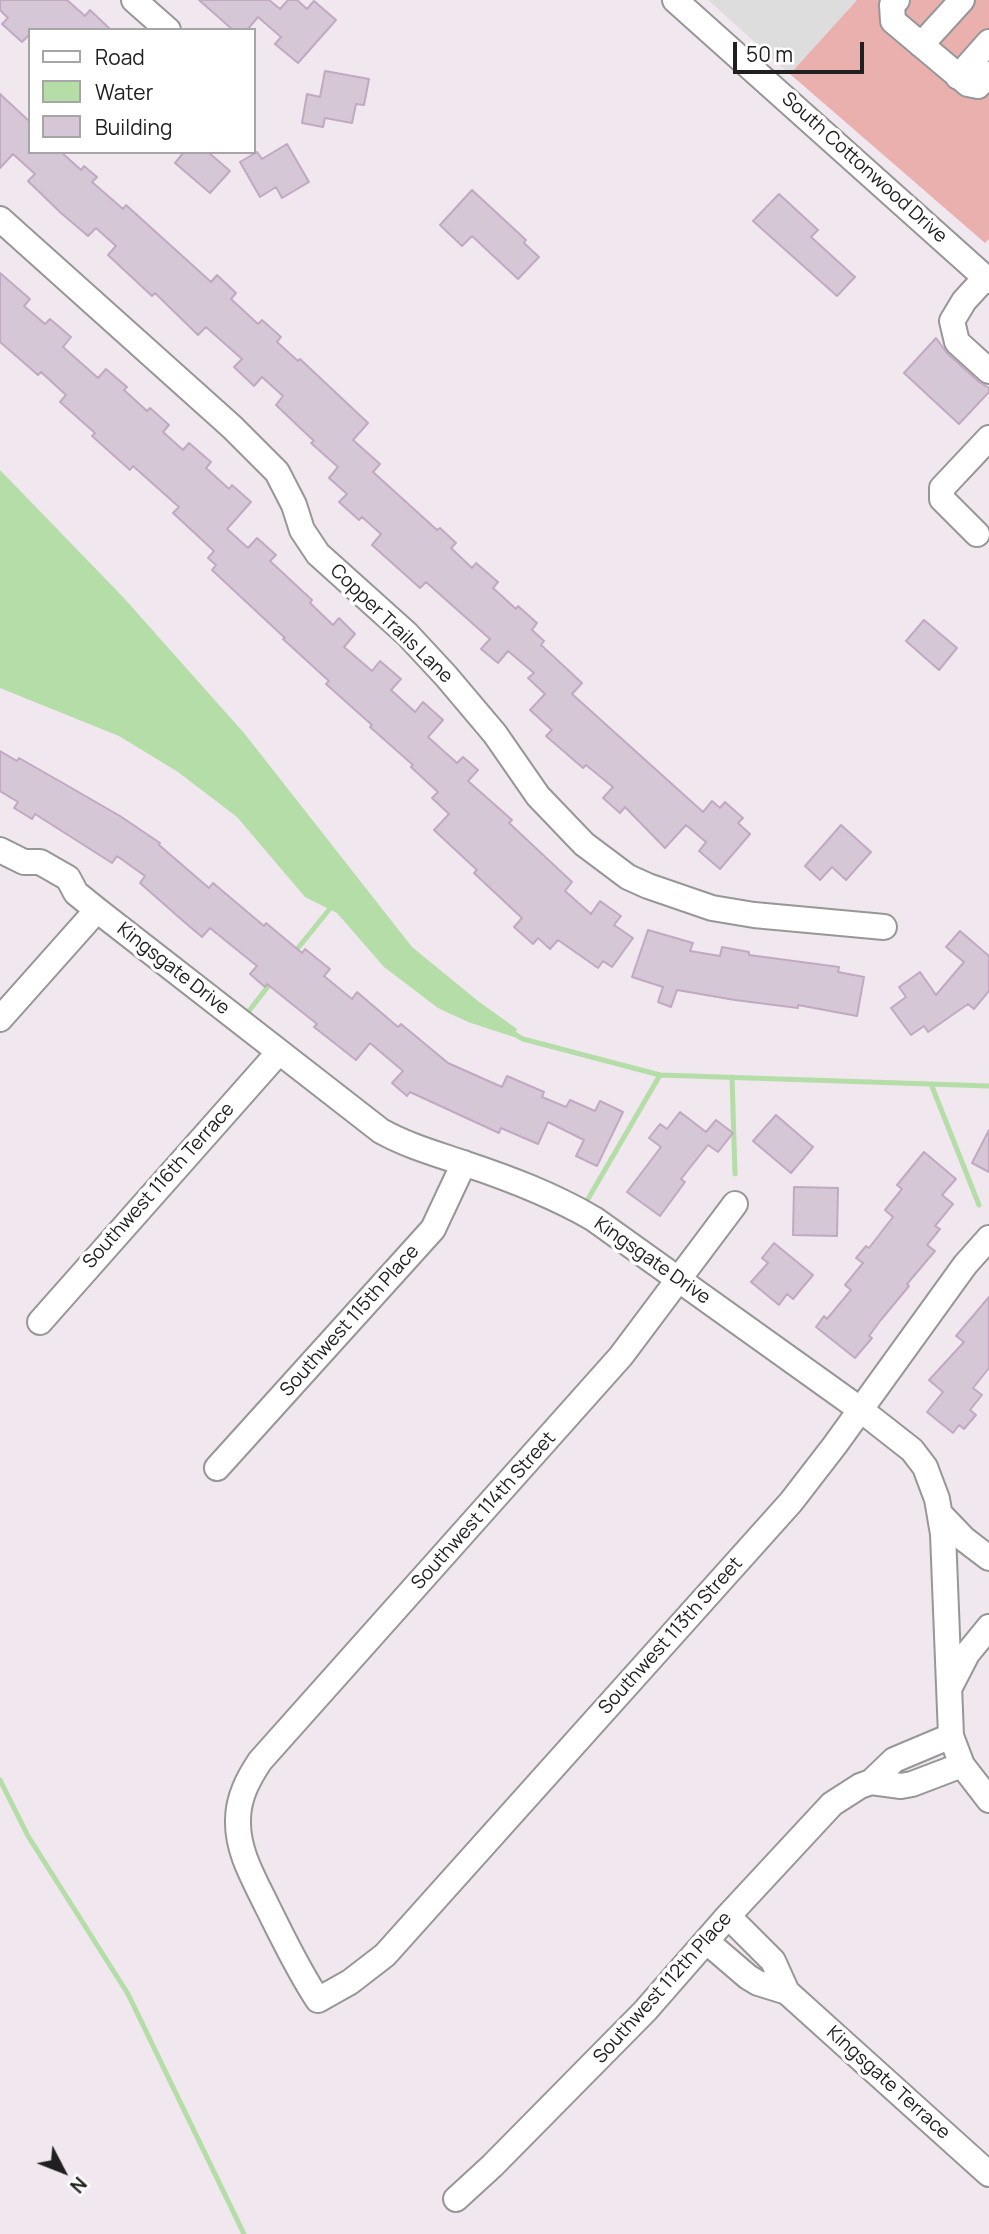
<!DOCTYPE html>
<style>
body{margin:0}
#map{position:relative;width:989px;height:2234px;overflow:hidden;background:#f0e7ef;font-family:Manrope,sans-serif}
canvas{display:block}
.legend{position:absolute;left:28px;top:28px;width:228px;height:126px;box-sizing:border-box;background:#fff;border:2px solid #a6a6a6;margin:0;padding:9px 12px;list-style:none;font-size:21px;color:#202020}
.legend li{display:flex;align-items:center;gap:14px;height:35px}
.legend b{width:35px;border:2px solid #a6a6a6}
.north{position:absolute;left:28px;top:2136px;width:70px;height:70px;-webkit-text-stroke:5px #fff;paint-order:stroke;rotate:132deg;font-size:19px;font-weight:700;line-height:28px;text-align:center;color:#202020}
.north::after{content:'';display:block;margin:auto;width:24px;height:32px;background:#202020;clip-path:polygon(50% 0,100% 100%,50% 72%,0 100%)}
.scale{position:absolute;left:733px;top:42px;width:131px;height:32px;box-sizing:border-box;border:4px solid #202020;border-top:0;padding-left:9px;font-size:21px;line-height:24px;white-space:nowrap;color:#202020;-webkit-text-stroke:5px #fff;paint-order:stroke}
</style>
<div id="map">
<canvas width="989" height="2234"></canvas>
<ul class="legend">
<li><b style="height:9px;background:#fff"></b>Road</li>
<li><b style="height:19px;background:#b5dda8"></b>Water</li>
<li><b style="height:19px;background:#d6c7d7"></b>Building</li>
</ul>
<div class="north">N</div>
<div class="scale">50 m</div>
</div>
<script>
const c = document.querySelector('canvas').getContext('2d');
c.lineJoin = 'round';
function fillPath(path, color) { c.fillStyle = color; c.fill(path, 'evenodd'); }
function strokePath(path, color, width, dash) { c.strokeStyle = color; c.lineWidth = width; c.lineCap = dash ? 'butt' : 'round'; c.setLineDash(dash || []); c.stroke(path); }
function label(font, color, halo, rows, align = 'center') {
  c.font = font + ' Manrope,sans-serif'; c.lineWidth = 7; c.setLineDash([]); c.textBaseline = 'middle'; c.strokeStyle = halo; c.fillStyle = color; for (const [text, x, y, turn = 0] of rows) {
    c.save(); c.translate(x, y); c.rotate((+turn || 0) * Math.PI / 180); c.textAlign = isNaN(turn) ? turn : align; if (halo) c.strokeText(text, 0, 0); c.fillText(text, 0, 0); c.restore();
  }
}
const residential = new Path2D(`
 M708,0H857L790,74Z`);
const grass = new Path2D(`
 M857,0H989V239L985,243L790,74Z`);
const water = new Path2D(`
 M0,470L123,597L244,733L412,947L478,1001L517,1029L514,1037L468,1022L438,1008L384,967L337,913L305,897L237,817L178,772L119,736L0,688Z`);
const stream = new Path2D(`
 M294,953L332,906
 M245,1016L273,980
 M509,1031L523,1039L660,1075L989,1086
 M732,1077L735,1174
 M931,1084L979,1205
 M588,1199L660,1075
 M0,1780L28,1836L128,1994L244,2234`);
const building = new Path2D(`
 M0,0H67L85,16L90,10L111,30H30V34L22,42L2,24L8,18L0,10Z
 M199,0H269L280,9L288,0H297L307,9L314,1L336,20L298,63L275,44L281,37L258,17L247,30H233Z
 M325,71L369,79L364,105L356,104L352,123L325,118L323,127L302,123L307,94L320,97Z
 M0,94L30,122V152H61L81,170L84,166L97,177L92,182L123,209L126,205L211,282L217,275L236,293L231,299L258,324L262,320L281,337L277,342L298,361L300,359L368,423L353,440L380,464L373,472L437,530L440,528L456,543L451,548L472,568L476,563L498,582L493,588L516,609L518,606L537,623L532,630L544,641L541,645L582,683L572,694L703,812L712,801L720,808L725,802L743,818L738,823L750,834L720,869L699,851L706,842L686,825L665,848L625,807L620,813L603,798L613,787L586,765L583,768L546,736L552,730L530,710L545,694L528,678L534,673L508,651L498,663L481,649L490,639L426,582L420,588L372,545L381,534L362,517L359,520L339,502L347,494L329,478L338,467L311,443L314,441L276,405L283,396L262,377L254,386L234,367L242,359L206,327L198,335L155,293L152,296L108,255L116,246L96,228L88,236L61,213L28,181L35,174L13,154L0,168Z
 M287,144L309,182L282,198L276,187L260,197L240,162L257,152L262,159Z
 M184,152H208L230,171L210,193L175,163Z
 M472,190L526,240L524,243L539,257L518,279L472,236L462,246L440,225Z
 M779,194L818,230L811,237L855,277L837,296L753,221Z
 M0,273L30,299L24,306L45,324L50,319L71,337L63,347L98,378L106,369L127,387L124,390L147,411L150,408L169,425L163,432L183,450L189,443L211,462L206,468L229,489L232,485L251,502L227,529L248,548L257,538L276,555L270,561L312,600L310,603L333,625L339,618L355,634L344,647L372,671L380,661L401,679L391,690L415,712L423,702L443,720L428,737L457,763L463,757L478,770L468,781L512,820L509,823L572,882L565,891L591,914L600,901L621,916L614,925L633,938L612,967L603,961L598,968L558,940L550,949L538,938L533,944L514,927L522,918L474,873L477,870L434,830L449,814L432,798L438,792L411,767L413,765L370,727L372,725L326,684L329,681L283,639L285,638L212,570L216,565L208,558L214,551L173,513L179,507L133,466L130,470L92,436L95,433L60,402L66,395L41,372L38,375L0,342Z
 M936,338L947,353L979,382L989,388V392L959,424L904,373Z
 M924,620L957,648L939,670L906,641Z
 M0,751L17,761L19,758L68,786L120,816L160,843L159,845L209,888L213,883L264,926L266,923L302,953L305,949L330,969L324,976L352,999L357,992L398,1027L401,1024L448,1063L502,1087L507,1076L544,1092L542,1097L566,1107L570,1100L595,1111L600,1101L623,1112L597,1166L576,1156L584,1140L548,1122L538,1144L501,1128L499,1133L410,1092L407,1096L392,1083L403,1071L370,1043L356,1060L314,1027L317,1024L267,984L265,987L250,974L257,966L210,928L202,937L182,920L140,883L145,876L117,856L112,863L35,814L32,819L14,808L18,802L0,791Z
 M841,825L871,852L846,880L832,867L820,880L805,866Z
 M648,930L693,943L690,951L720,956L722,947L749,952V955L839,967L838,972L864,977L857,1016L798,1005V1008L735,1000L677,990L671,1007L658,1002L663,987L632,977Z
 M960,931L989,956V991L974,1009L968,1004L928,1032L924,1026L911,1035L891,1008L906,997L899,987L920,972L936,995L964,962L946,947Z
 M680,1112L706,1132L716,1120L733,1133L718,1152L708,1145L681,1179L685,1182L660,1216L627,1192L661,1147L649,1138L660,1124L667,1129Z
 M776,1115L813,1147L791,1173L753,1141Z
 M989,1130V1172L972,1163Z
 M924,1152L956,1179L942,1195L953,1204L935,1226L940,1229L927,1245L935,1251L907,1284L909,1286L880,1321L869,1336L872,1338L855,1358L816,1327L824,1316L827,1319L851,1290L845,1285L863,1263L856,1258L866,1246L869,1248L893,1217L885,1210L902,1189L897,1185Z
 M794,1187L838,1188L837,1236L793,1235Z
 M774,1243L813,1275L793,1299L787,1294L779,1305L751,1282L768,1263L762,1258Z
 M989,1297V1368L973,1388L982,1395L970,1410L976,1415L964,1429L959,1425L953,1433L927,1412L943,1392L929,1380L964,1342L956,1336Z`);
const minor = new Path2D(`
 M134,0L168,30
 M675,0L989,281
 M897,0L892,5L893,21L968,84L978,86L989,74
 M921,45L962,0
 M958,77L989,42
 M0,219L232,427L277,472L294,505L302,530L318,554L407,634L446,676L495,734L538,796L584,844L628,877L648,886L712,908L754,915L884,927
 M985,278L964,301L952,321L957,342L989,371
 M977,534L942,499V488L989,438
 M0,850L24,862H40L68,878L76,893L97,910L381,1131C408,1146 437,1154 466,1164C511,1179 553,1195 594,1219L861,1410L912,1450L925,1467L937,1499L943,1534L951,1736L962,1765L989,1800
 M0,1019L97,910
 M735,1204L621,1356L260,1761C248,1779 238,1798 238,1820C237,1851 254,1879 267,1906C283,1938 298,1970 318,2000L350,1982L385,1955L791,1502L835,1445L965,1265L989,1238
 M40,1322L279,1052
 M217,1468L433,1229L464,1163
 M942,1516L964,1539L989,1558
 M950,1687L967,1654L989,1627
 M871,1782L894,1760L951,1736
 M728,1916L773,1961L787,1992L989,2174
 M706,1941L748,1977L758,1983L787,1992
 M456,2199L492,2166L645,2011L728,1916L832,1804L860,1786L871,1782L901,1786L912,1784L962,1765`);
const streetNames = [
 ["South Cottonwood Drive",864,168,42],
 ["Copper Trails Lane",391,624,44],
 ["Kingsgate Drive",173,969,38],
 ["Southwest 116th Terrace",159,1186,-48],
 ["Kingsgate Drive",652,1261,35],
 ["Southwest 115th Place",350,1321,-48],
 ["Southwest 114th Street",484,1511,-48],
 ["Southwest 113th Street",671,1636,-48],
 ["Southwest 112th Place",663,1988,-48],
 ["Kingsgate Terrace",888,2083,42]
];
fillPath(residential, '#deddde');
fillPath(grass, '#e9b0ae');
fillPath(water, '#b5dda8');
strokePath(stream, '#b5dda8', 5);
fillPath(building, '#d6c7d7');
strokePath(building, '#c1a9c2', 2);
strokePath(minor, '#979797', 28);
strokePath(minor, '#fff', 24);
label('19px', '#202020', '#fff', streetNames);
</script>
